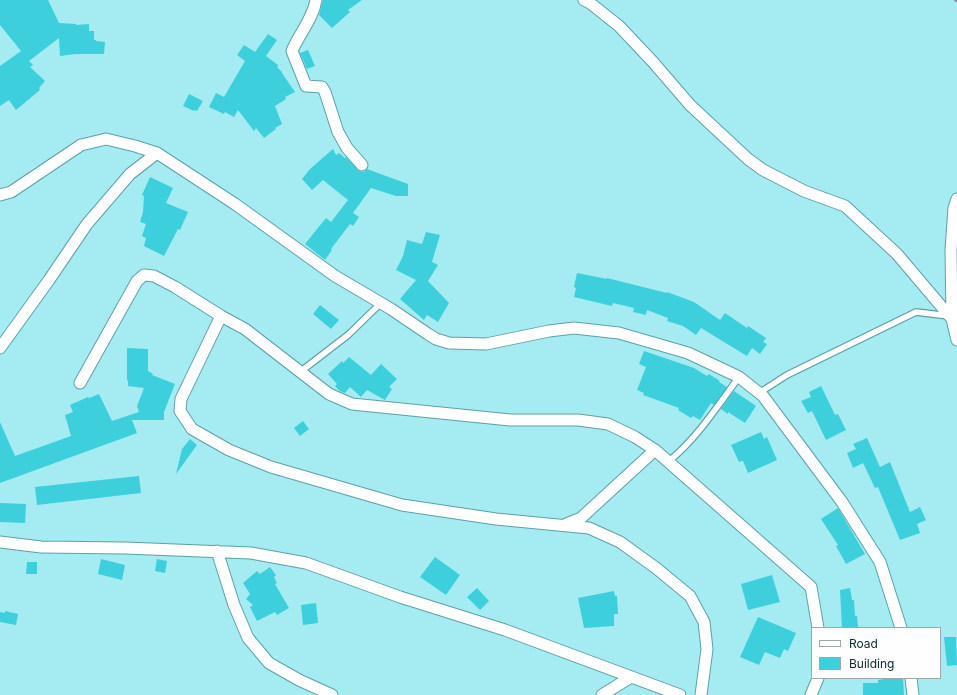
<!DOCTYPE html>
<style>
body{margin:0}
#map{position:relative;width:957px;height:695px;overflow:hidden;background:#a4ebf2;font-family:Inter,sans-serif}
canvas{display:block}
.legend{position:absolute;left:811px;top:627px;width:130px;height:52px;box-sizing:border-box;background:#fefefe;border:1px solid #9ca8a9;margin:0;padding:5px 7px;list-style:none;font-size:12px;color:#09282a}
.legend li{display:flex;align-items:center;gap:8px;height:20px}
.legend b{width:20px;border:1px solid #9ca8a9}
</style>
<div id="map">
<canvas width="957" height="695"></canvas>
<ul class="legend">
<li><b style="height:5px;background:#fff"></b>Road</li>
<li><b style="height:11px;background:#3dd0dc"></b>Building</li>
</ul>
</div>
<script>
const c = document.querySelector('canvas').getContext('2d');
c.lineJoin = 'round';
function strokePath(path, color, width, dash) { c.strokeStyle = color; c.lineWidth = width; c.lineCap = dash ? 'butt' : 'round'; c.setLineDash(dash || []); c.stroke(path); }
function fillPath(path, color) { c.fillStyle = color; c.fill(path, 'evenodd'); }
const stream = new Path2D(`
 M956,0H957`);
const building = new Path2D(`
 M0,0H48L59,23L76,24V25L89,24V31H94V40H96V41L105,42L104,54H76L60,56L59,38L29,61L33,65L30,67L45,81L39,88L40,90L16,110L9,100L0,106V66L21,51L0,25Z
 M323,0H362L348,10L350,12L332,28L319,15Z
 M268,34L277,40L266,56L278,65L277,67L282,72V73L295,92L285,97L286,99L275,106L282,124L275,128L276,129L264,138L256,128L254,131L238,110L234,117L225,112L224,114L209,107L216,93L224,97L245,61L237,55L244,45L255,52Z
 M308,50L315,66L307,69L300,53Z
 M189,94L203,101L197,111L194,110V111L183,106Z
 M333,149L336,155L339,153L345,158L346,157L359,171L364,172L367,169L408,184V196H396L371,188L353,213L359,217L353,226L350,224L331,249L332,250L325,260L305,244L326,218L331,222L348,200L323,180L312,190L302,179L310,169Z
 M150,177L173,188L166,203L188,212L180,230L178,229L164,256L144,246L146,238L142,236L146,224L140,222L143,212L144,196L142,195Z
 M426,232L440,235L432,262L438,265L428,281L449,303L438,322L427,315L424,320L400,299L416,280L396,270L403,256L407,240L422,244Z
 M577,273L607,279V278L667,293V292L694,302L720,320L725,313L747,328L748,326L766,338L763,342L767,344L760,354L752,348L747,356L701,328L696,335L683,326L667,321L668,318L647,310L646,315L633,312L634,308L613,303L612,306L574,297L576,288L574,287Z
 M320,305L339,320L331,329L313,314Z
 M127,348L148,349V371L153,374L152,375L175,384L164,412V420H132L137,433L0,483V422L15,456L71,436L65,415L73,412L70,405L88,397L89,398L99,394L112,421L139,412L137,406L144,388L128,386V381L127,380Z
 M644,351L694,368L707,376L709,374L720,381L719,382L727,387L714,405L711,403L700,420L693,416L691,418L678,410L679,408L643,395L644,393L637,390L646,367L639,364Z
 M349,357L371,375L381,364L397,379L389,387L392,389L385,400L367,390L361,397L350,387L345,393L340,391L335,386L337,384L328,374L342,361L343,363Z
 M821,386L835,415L838,414L846,430L826,440L812,411L808,413L801,401L811,397L809,392Z
 M734,391L756,406L745,423L728,412V414L721,409Z
 M303,421L309,429L300,436L294,428Z
 M761,432L764,439L767,437L777,460L748,473L743,461L739,462L731,445Z
 M867,438L880,467L890,462L910,512L920,507L926,520L917,524L920,533L900,540L878,487L875,488L863,463L853,468L847,453L856,449L853,444Z
 M190,439L197,445L176,474L182,449Z
 M139,476L141,493L37,505L35,487Z
 M0,503L26,504L25,523L0,522Z
 M838,508L865,554L846,564L836,546L838,545L821,519Z
 M435,557L460,575L446,595L420,577Z
 M101,559L125,565L122,580L98,574Z
 M157,559L167,561L165,573L155,571Z
 M27,562H37V574H26Z
 M270,567L276,575L274,577L277,583L275,584L289,608L277,615L275,612L257,621L250,607L253,605L246,599L250,594L243,583L257,571L260,574Z
 M772,575L780,602L748,610L741,584Z
 M477,588L489,601L480,610L467,597Z
 M850,588L852,600H854L855,616H857L858,627L842,628L840,590Z
 M614,591L615,596H617L618,614H614V626L584,628L578,598Z
 M316,603L318,623L303,625L301,605Z
 M5,611L18,614L16,625L0,622V612L5,613Z
 M758,617L796,633L788,651L784,649L780,658L765,652L759,665L740,657Z
 M944,637H956L957,665L947,666Z
 M891,678H903L904,695H863V683H878V680Z`);
const service = new Path2D(`
 M300,372L348,335L381,303
 M759,393L787,375L916,312L949,316
 M669,461C697,438 717,407 739,377`);
const minor = new Path2D(`
 M316,0C313,19 299,34 292,51L306,86L322,87L325,92L338,132L347,148L362,165
 M584,0L590,3L619,26L653,62L690,105L748,159L763,170L804,191L845,206L897,254L952,319
 M0,195L11,192L81,145L106,139L135,146L157,153L235,204L335,276L391,309L428,334L436,339L449,343L486,344L549,331L574,328L619,333L688,353L739,377L763,396L842,502L880,562L901,628
 M957,199L954,208L951,250L952,319L957,340
 M221,316L181,399L180,411L192,429L229,450L271,467L402,505L496,519L589,528L620,542L656,568L690,596L704,622L707,649L701,695
 M0,348L49,280L87,224L130,174L157,153
 M80,383L137,281L144,275L154,276L175,287L221,316L245,329L329,394L352,404L510,420H578L608,424L635,437L655,450L811,587L818,628
 M566,524L581,518L655,450
 M0,542L41,547L125,548L251,553L306,563L400,597L505,630L680,695
 M217,551L234,605L248,638L269,663L299,680L332,695
 M911,678L913,695
 M602,695L631,677
 M811,695L818,678`);
strokePath(stream, '#a480b2', 4);
fillPath(building, '#3dd0dc');
strokePath(service, '#5ca1a8', 8);
strokePath(minor, '#5ca1a8', 13);
strokePath(service, '#fff', 5.5);
strokePath(minor, '#fff', 11);
</script>
